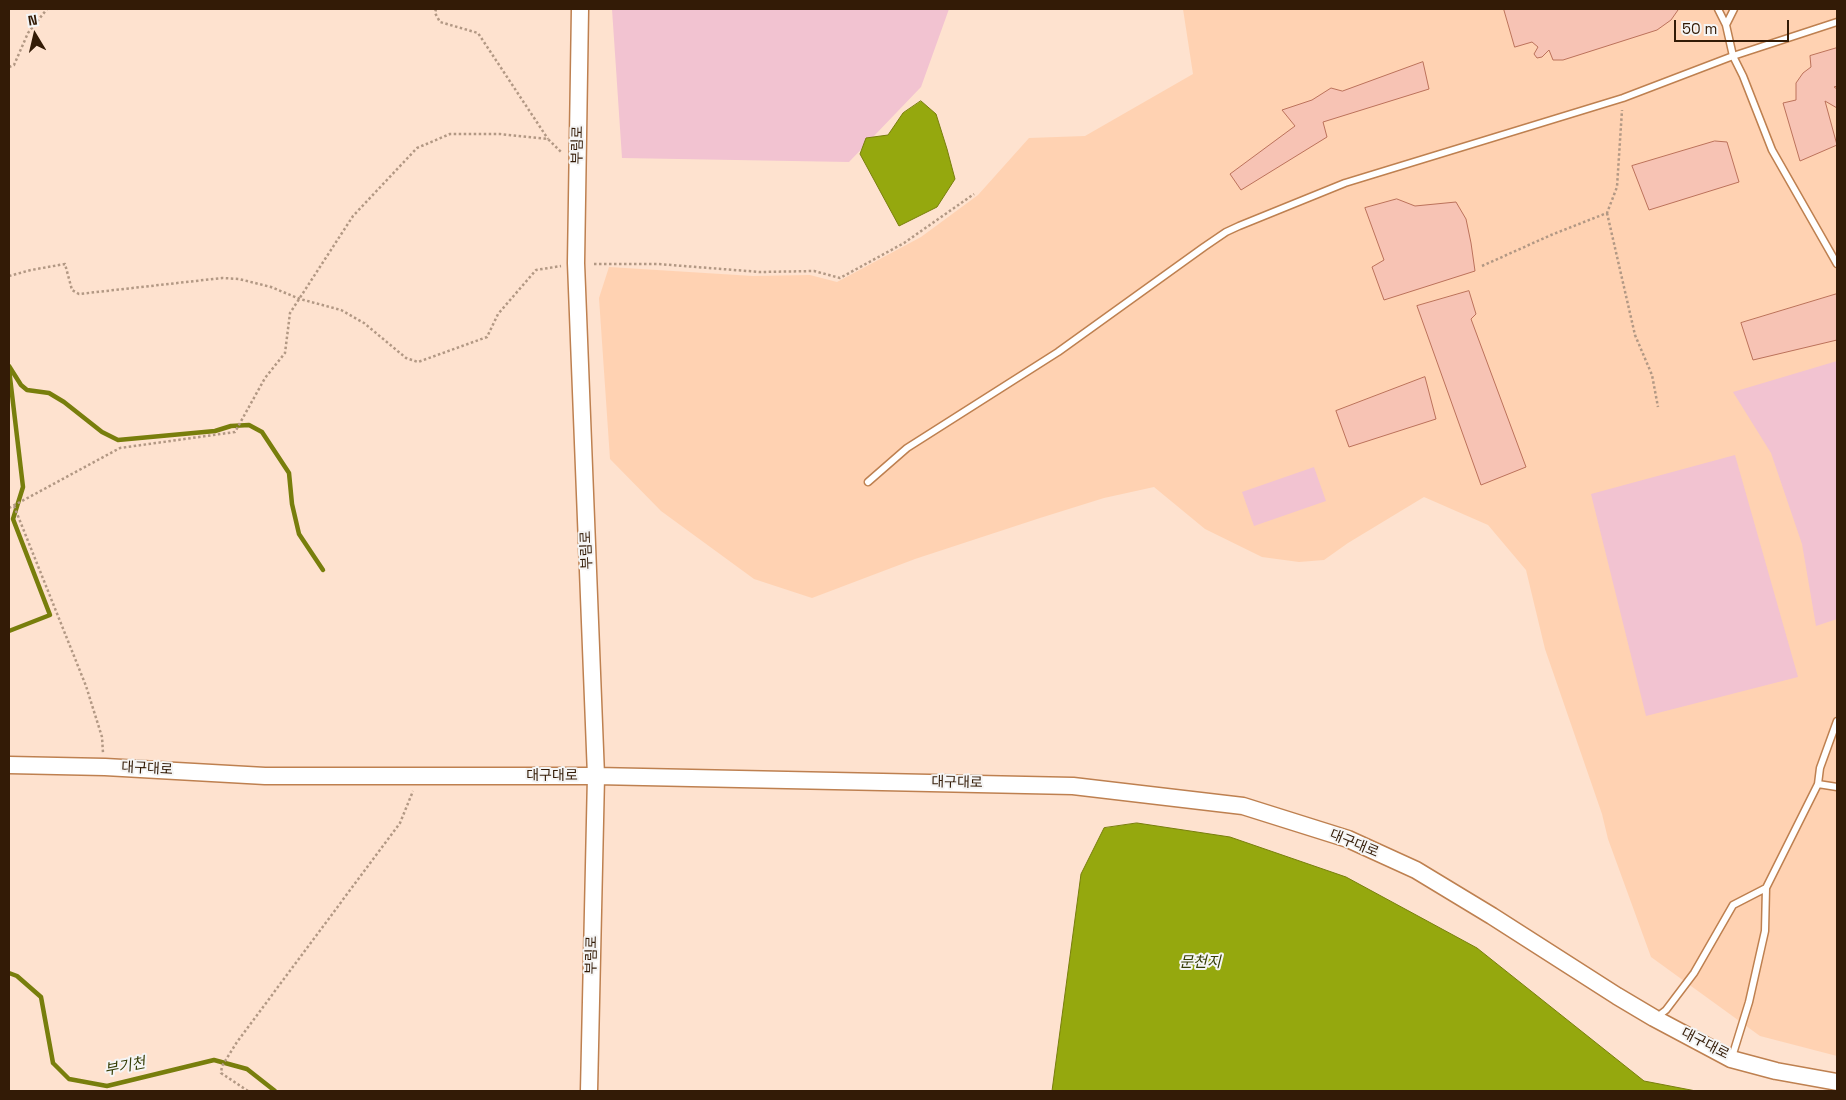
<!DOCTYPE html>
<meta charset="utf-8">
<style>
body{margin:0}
#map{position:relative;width:1846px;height:1100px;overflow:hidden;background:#fee2cf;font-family:"Space Grotesk",sans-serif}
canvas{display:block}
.frame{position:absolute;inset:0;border:10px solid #331b06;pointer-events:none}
.north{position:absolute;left:10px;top:10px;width:50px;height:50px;-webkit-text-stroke:4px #f5f5f5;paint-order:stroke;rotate:351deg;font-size:14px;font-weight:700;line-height:20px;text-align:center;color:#331b06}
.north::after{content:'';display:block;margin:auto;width:18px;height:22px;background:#331b06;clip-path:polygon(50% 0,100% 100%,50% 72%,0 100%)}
.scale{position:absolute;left:1674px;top:20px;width:115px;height:22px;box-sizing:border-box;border:2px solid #331b06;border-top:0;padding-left:6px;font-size:15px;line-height:18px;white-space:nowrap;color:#331b06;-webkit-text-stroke:4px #f5f5f5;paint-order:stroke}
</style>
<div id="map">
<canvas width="1846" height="1100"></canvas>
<div class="frame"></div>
<div class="north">N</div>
<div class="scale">50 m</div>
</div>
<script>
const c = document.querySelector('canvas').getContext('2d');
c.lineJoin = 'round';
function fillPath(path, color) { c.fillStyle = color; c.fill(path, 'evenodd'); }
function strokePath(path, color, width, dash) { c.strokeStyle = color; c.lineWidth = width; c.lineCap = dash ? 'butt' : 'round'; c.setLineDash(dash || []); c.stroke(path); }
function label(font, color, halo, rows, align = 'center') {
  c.font = font + ' "Space Grotesk","Noto Sans KR",sans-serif'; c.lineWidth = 4; c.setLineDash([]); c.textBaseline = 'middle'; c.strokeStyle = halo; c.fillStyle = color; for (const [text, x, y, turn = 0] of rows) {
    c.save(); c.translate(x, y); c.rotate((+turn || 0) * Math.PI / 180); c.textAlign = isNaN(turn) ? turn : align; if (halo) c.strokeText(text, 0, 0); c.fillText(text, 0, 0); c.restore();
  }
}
const built = new Path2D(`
 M1183,9H1837V1056L1760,1036L1651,957L1608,839L1602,814L1545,649L1526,570L1488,525L1424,497L1348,543L1324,560L1299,562L1262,557L1205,529L1154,487L1104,498L1040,518L915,559L812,598L754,579L661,511L610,459L599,298L609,267L753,276L810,275L837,282L921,237L978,195L1029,138L1085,136L1193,74Z`);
const green = new Path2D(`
 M612,9H949L921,87L849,162L622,158Z
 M1837,361V619L1816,626L1802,544L1771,453L1733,392Z
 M1735,455L1798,677L1646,716L1591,494Z
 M1314,467L1326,501L1254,526L1242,492Z`);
const water = new Path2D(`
 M921,101L936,114L947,149L955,179L937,207L899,226L860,154L866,138L888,135L903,113Z
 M1137,823L1230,837L1346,877L1477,948L1644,1081L1696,1091H1052L1081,874L1104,828Z`);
const stream = new Path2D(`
 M9,366L21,385L27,390L49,393L64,402L102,432L118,440L215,431L231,426L249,425L262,432L289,473L292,504L299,534L323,570
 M9,369L23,487L13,519L50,615L9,631
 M9,973L17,976L41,997L53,1063L69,1079L107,1086L214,1060L247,1069L275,1091`);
const building = new Path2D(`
 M1504,9H1677L1678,10L1671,20L1657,30L1563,60H1553L1549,50L1542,57L1537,58L1534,54L1538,47L1532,42L1515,47Z
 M1837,48V86L1834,87L1837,89V108L1825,101L1837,145L1800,161L1783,103L1796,100V83L1803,73L1811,67L1810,56Z
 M1423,62L1429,89L1323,122L1327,137L1241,190L1230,174L1295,126L1282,110L1312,100L1331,88L1342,91Z
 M1715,141L1727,142L1739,182L1649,210L1632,166Z
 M1397,199L1415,206L1456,202L1466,219L1471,243L1475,271L1384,300L1372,267L1384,260L1365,208Z
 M1469,291L1476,314L1471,319L1526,467L1481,485L1417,306Z
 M1837,294V340L1753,360L1741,323Z
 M1425,377L1436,419L1349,447L1336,411Z`);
const path = new Path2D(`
 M436,9L435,13L440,22L478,33L548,139
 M9,67L14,65L28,33L47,9
 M1607,213L1635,335L1652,375L1658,407
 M594,264H658L760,272L814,271L840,278L904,243L974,194
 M1482,266L1551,235L1607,213L1617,187L1622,110
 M9,276L31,270L65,264L72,290L79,294L222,278L239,279L271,287L300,299L341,310L364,323L406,358L418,362L487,337L498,314L536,270L561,266
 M14,506L86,686L102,737L103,753
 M9,508L120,448L235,432L265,378L285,353L290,313L353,216L417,148L450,134H500L548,139L562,153
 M248,1091L221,1073L222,1066L237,1042L400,823L413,791`);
const service = new Path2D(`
 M1718,9L1726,25
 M1734,9L1726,25L1733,56L1743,76L1772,150L1837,264
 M868,482L907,448L1058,352L1204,247L1226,232L1239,226L1345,183L1623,98L1733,56L1837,22
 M1818,784L1837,787
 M1766,888L1818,784L1820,768L1837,721
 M1657,1017L1666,1010L1694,973L1733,905L1766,888L1765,931L1749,1002L1732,1057`);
const tertiary = new Path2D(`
 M580,9L576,263L596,776L589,1091
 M9,765L105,767L265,776H596L1073,786L1243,806L1348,839L1416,870L1492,916L1617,996L1654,1018L1731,1059L1776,1071L1837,1082`);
const streetNames = [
 ["부림로",578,145,-89],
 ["부림로",587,550,-92],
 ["대구대로",147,769,3],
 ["대구대로",552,776],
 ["대구대로",957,783,1],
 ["대구대로",1354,844,22],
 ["부림로",592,955,-89],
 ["대구대로",1705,1044,27]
];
const waterNames = [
 ["문천지",1200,963],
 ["부기천",125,1067,-11]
];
fillPath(built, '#ffd2b2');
fillPath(green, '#f2c3d1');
fillPath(water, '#95a80e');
strokePath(water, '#787e0c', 1);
strokePath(stream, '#787e0c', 4.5);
fillPath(building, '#f7c3b4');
strokePath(building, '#bc725b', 1);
strokePath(service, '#be8050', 9);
strokePath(tertiary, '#be8050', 19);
strokePath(path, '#b29884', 2.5, [2.5, 2.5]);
strokePath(service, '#fff', 6);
strokePath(tertiary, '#fff', 16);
label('14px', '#331b06', '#f5f5f5', streetNames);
label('italic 15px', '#363e06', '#f5f5f5', waterNames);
</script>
